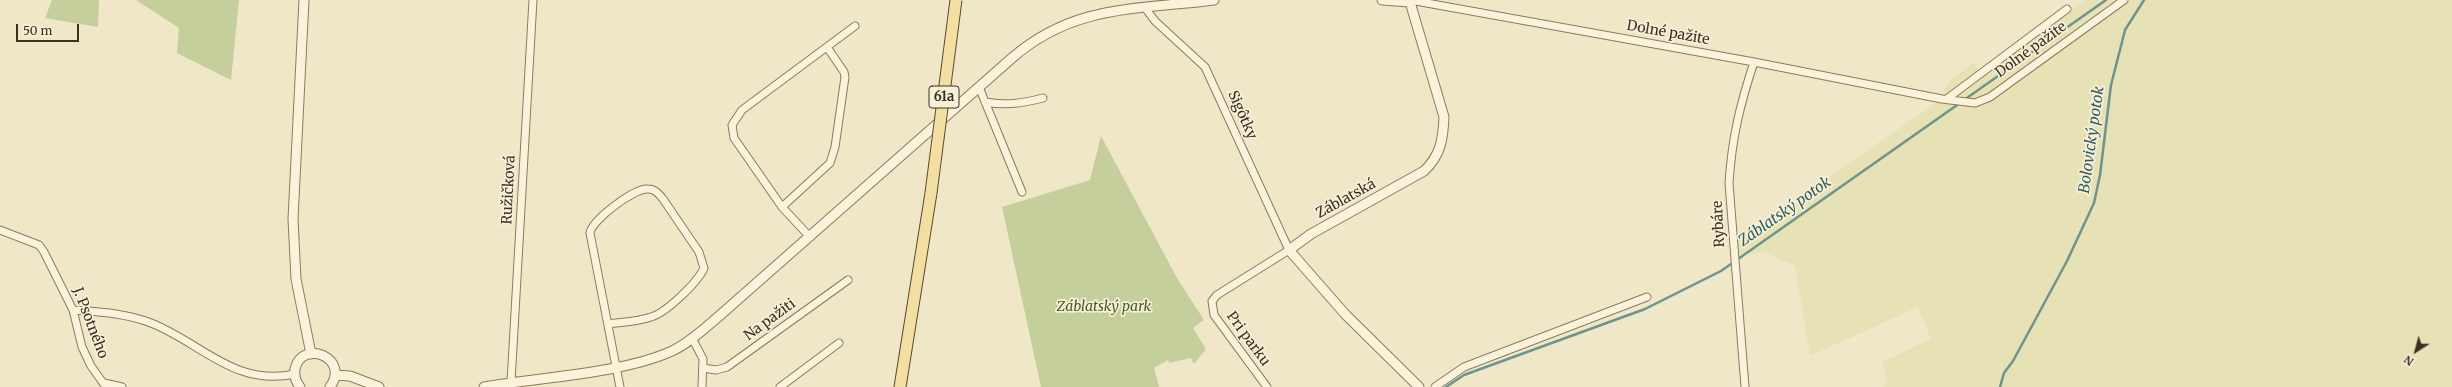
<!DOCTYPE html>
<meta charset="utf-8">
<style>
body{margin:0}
#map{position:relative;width:2452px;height:387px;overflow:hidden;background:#f0e7c8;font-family:Merriweather,serif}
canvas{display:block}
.north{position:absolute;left:2396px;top:331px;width:40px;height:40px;-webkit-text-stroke:3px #f7f0d8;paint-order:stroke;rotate:216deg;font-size:11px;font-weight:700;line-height:16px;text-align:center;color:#3d3020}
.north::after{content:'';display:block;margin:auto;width:14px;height:18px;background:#3d3020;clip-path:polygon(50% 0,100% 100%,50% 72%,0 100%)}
.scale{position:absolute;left:16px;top:24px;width:63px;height:18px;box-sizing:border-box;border:2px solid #3d3020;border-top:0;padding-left:5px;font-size:12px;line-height:14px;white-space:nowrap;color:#3d3020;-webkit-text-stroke:3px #f7f0d8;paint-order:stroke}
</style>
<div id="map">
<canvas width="2452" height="387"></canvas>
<div class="north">N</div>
<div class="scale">50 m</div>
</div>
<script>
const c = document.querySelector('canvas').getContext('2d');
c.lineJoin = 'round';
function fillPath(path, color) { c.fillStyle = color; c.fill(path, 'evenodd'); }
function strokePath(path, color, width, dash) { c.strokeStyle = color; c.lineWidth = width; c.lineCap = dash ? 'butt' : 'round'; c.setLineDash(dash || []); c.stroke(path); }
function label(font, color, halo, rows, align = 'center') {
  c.font = font + ' Merriweather,serif'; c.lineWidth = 3.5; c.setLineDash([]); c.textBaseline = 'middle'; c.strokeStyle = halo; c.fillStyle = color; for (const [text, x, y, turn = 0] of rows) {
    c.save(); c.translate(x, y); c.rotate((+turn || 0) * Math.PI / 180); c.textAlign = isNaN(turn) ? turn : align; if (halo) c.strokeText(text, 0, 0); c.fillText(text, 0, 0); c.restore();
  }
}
const farmland = new Path2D(`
 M2086,0H2452V387H1883L1888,384L1882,362L1931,339L1918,307L1810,356L1795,266L1764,252L1737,255L1735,240L1781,216L1824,180L1942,99L1946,84L1974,62L1979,70Z`);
const green = new Path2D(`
 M52,0H99L98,27L45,18Z
 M136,0H239L231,80L177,53L179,28Z
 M1101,136L1177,278L1204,320L1193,328L1206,349L1194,364L1191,358L1169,363L1168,360L1154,368L1159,387H1041L1002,207L1090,180Z`);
const stream = new Path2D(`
 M1964,100L2106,0
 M1446,387L1464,375L1645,309L1721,271L1960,103
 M2000,387L2004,373L2013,361L2067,261L2094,203L2100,175L2111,85L2122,42L2125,30L2144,0`);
const minor = new Path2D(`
 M1410,0L1754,62L1942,99L1975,103L1990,97L2124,0
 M1146,9L1155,21L1205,67L1289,250L1217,295L1212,301L1214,315L1267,387
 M979,87L1022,192
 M1948,98L2067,9
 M985,102C1006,106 1023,103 1043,98
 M782,207L830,163L835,147L845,77L844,72L827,47
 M0,230L39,245L44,252L73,310L82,347L91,366L106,387
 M809,236L782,207L734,138L732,125L742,110L855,26
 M73,310C100,312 125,313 151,323C202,343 234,387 295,374
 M608,324C622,322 637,322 651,317C666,313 698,282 704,268L699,252L663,199C659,194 655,189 648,189C634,188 592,220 590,233L620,387
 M692,338L703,359L702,387
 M703,368L716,370L727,367L848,280
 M511,382L533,0
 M104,383L122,387
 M780,387L839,343
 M1435,387L1464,367L1647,297
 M1745,387L1729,183C1732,137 1740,105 1754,62`);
const tertiary = new Path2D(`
 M304,0L293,219L296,279L311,354
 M1382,0L1410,2L1444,117C1443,139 1441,155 1424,171L1311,234L1289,250L1345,314L1419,387
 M335,375L350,376L379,387
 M300,387C296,382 294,376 295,369C302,338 351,358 330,387
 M484,387C540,377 621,374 672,351C689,343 704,329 718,317L1012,58C1074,4 1137,10 1214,0`);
const primary = new Path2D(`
 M900,387L931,193`);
const primaryBridge = new Path2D(`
 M931,193L956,0`);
const shields = [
 [944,97,30]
];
const shieldNames = [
 ["61a",944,97]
];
const streetNames = [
 ["Dolné pažite",1668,33,10],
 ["Dolné pažite",2031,50,-36],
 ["Sigôtky",1242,115,66],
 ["Ružičková",509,190,-87],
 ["Záblatská",1346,199,-29],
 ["Rybáre",1719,224,-93],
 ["Na pažiti",770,320,-36],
 ["J. Psotného",90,323,69],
 ["Pri parku",1248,339,54]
];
const parkNames = [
 ["Záblatský park",1104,307]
];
const waterNames = [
 ["Bolovický potok",2092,140,-82],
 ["Záblatský potok",1785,212,-35]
];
fillPath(farmland, '#e6e2b5');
fillPath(green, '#c5cf9b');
strokePath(stream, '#6f938d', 2.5);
strokePath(minor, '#8c7a5c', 9);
strokePath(tertiary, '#8c7a5c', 11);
strokePath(primary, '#5b4730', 13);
strokePath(minor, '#faf3dc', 7);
strokePath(tertiary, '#faf3dc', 9);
strokePath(primary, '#f2dfa1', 11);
strokePath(primaryBridge, '#5b4730', 13, []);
strokePath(primaryBridge, '#f2dfa1', 11);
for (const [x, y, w] of shields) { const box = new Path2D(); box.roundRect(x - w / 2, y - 11, w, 22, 3); c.fillStyle = '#f7f0d8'; c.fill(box); strokePath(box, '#3d3020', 1); }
label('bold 13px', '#3d3020', null, shieldNames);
label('14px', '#3d3020', '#f7f0d8', streetNames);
label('italic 14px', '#495926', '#f7f0d8', parkNames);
label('italic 15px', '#2f5c5d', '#f7f0d8', waterNames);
</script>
